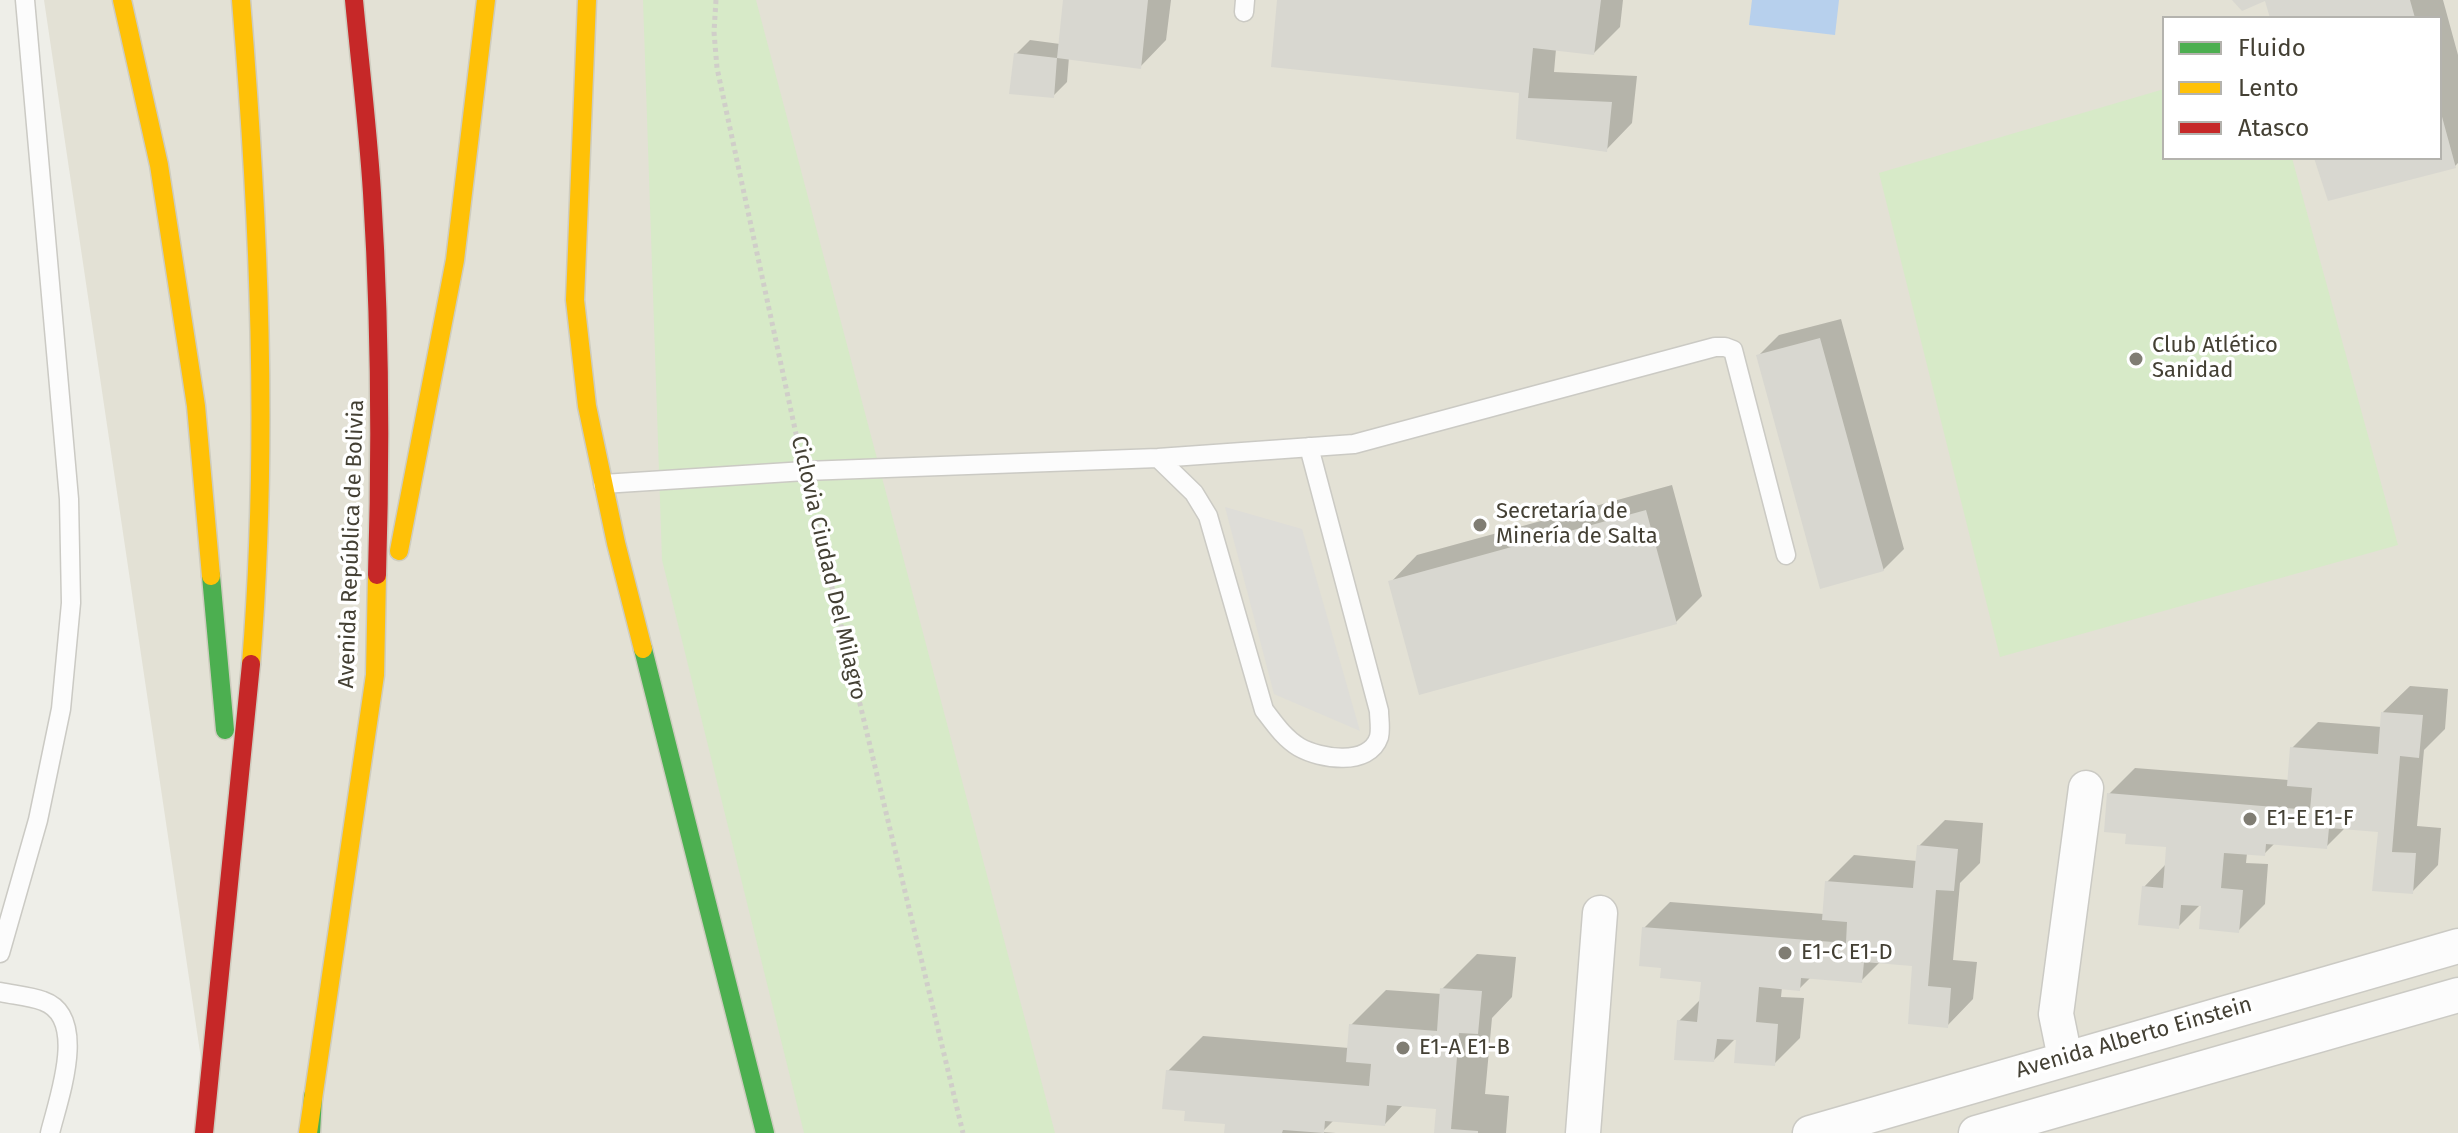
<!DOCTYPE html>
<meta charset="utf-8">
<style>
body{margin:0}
#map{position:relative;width:2458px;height:1133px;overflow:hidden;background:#eeeee8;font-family:"Fira Sans",sans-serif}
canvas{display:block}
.legend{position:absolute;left:2162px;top:16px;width:280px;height:144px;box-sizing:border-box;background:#fff;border:2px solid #b4b3ae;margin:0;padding:10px 14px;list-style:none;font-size:24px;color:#444034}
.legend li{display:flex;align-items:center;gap:16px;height:40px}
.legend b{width:40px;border:2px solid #b4b3ae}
</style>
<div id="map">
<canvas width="2458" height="1133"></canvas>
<ul class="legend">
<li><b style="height:10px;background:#4caf50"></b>Fluido</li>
<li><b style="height:10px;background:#ffc107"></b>Lento</li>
<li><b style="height:10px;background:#c62828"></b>Atasco</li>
</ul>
</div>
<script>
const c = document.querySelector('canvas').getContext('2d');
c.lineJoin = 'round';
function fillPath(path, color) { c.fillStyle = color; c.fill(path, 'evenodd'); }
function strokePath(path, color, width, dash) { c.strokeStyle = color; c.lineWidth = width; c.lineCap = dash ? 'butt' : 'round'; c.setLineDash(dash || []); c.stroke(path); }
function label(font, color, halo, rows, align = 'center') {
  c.font = font + ' "Fira Sans",sans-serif'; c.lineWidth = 7; c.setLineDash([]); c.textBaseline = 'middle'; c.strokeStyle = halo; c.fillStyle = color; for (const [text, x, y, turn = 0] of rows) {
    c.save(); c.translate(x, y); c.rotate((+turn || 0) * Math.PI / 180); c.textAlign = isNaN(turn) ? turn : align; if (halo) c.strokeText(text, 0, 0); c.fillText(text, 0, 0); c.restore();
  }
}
const residential = new Path2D(`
 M44,0H2458V1133H212ZM2164,18H2440V158H2164Z`);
const green = new Path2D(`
 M643,0H756L1055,1133H804L662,560Z
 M2164,89V158H2292L2398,545L2000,657L1879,173Z`);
const parking = new Path2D(`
 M1225,507L1302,529L1360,731L1274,694Z`);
const water = new Path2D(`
 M1752,0H1839L1835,35L1749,25Z`);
const shadow = new Path2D(`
 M1065,0H1171L1166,40L1140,67L1069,57L1067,82L1053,96L1016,54L1030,40L1060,44Z
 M1279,0H1623L1620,27L1594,53L1556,49L1554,72L1637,76L1632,123L1606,150L1518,137L1521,91Z
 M2266,0H2443L2458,55V163L2455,166L2317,158H2440V18H2272Z
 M1841,319L1904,549L1883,570L1758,356L1779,335Z
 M1672,485L1702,596L1676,622L1391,582L1417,555Z
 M2410,686L2448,689L2445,729L2424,750L2417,826L2441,828L2438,865L2412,892L2380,830L2346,827L2326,847L2275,843L2264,854L2247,853L2246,863L2268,864L2265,904L2239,930L2203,902L2179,926L2144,887L2166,864L2168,846L2128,832L2109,794L2135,768L2289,780L2292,748L2318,722L2382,727L2383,712Z
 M1945,820L1983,823L1980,863L1960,883L1953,960L1977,962L1973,999L1947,1026L1914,964L1881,961L1861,981L1811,977L1800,988L1782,987L1781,997L1804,998L1800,1038L1774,1064L1738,1036L1714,1060L1679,1021L1702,998L1703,980L1663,966L1644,928L1670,902L1824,914L1827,882L1854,855L1917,861L1919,846Z
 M1477,954L1516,957L1512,997L1492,1018L1485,1094L1509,1096L1506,1133H1436L1439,1107L1404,1104L1385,1124L1334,1120L1322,1132L1336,1133H1226L1227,1122L1187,1109L1168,1071L1203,1036L1349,1048L1351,1025L1386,990L1442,994V989Z`);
const building = new Path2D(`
 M1063,0H1148L1141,69L1057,58Z
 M1277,0H1601L1594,55L1533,48L1528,98L1612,102L1607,152L1516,139L1519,93L1271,67Z
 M2232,0H2410L2415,18H2270L2265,1L2242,11Z
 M1014,53L1057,58L1054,98L1009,94Z
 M2441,113L2456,168L2328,201L2314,158H2440Z
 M1820,338L1884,571L1820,589L1756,355Z
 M1646,510L1677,624L1419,695L1388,581Z
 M2381,712L2423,715L2419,758L2400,756L2392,852L2416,853L2413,894L2372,891L2378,832L2329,828L2327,849L2266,844L2265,856L2224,853L2221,888L2243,890L2239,933L2199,929L2201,906L2181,905L2179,929L2138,925L2142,886L2163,888L2166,847L2125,844L2126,834L2104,832L2107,793L2310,810L2312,788L2287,786L2290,747L2378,754Z
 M1917,845L1958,849L1954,891L1936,890L1928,986L1951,988L1948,1028L1908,1024L1912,966L1864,962L1862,983L1801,978L1800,991L1759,987L1756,1022L1778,1024L1775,1066L1734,1063L1736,1040L1717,1039L1714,1062L1674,1060L1677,1020L1697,1022L1701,982L1660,978L1661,968L1639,966L1642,927L1846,943L1847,922L1822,920L1825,881L1913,888Z
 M1440,988L1482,991L1478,1034L1459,1033L1451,1129L1478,1131V1133H1434L1436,1109L1387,1105L1385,1126L1325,1121L1324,1133L1283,1130L1282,1133H1224L1225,1124L1184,1121L1185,1111L1162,1109L1166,1070L1369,1086L1371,1064L1346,1062L1349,1024L1437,1031Z`);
const path = new Path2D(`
 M716,0L714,32L717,68L798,443
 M811,500L963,1133`);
const lane = new Path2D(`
 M1244,12L1245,0
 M1158,458L1194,493L1208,516L1264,710C1274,723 1284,738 1299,747C1320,759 1369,767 1379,737C1381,729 1379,718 1379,711L1309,447
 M603,484L805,471L1158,458L1354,444L1715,347H1725L1733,350L1786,555
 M0,953L38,820L61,709L71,603L69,499L25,0
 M0,992C14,995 30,996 43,1001C89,1017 58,1100 50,1133`);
const street = new Path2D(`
 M2065,1058L2056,1014L2086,788
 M1583,1133L1600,913
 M1810,1133L2458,946
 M1976,1133L2458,995`);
const fast = new Path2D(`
 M211,576L225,730
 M643,649L765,1133
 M311,1133L313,1096`);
const slow = new Path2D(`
 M122,0L159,165L196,406L211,576
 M241,0C259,221 269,442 251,664
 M587,0L575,300L587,406L616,543L643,649
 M399,551L455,260L486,0
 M308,1133L375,675L377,575`);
const jam = new Path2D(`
 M354,0C360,64 368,129 372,193C380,321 381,448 377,575
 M204,1133L251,664`);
const markers = [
 [2136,359,8,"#807d73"],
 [1480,525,8,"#807d73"],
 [2250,819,8,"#807d73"],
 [1785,953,8,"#807d73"],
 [1403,1048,8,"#807d73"]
];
const poiNames = [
 ["Club Atlético",2152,346],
 ["Sanidad",2152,371],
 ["Secretaría de",1496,512],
 ["Minería de Salta",1496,537],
 ["E1-E E1-F",2266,819],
 ["E1-C E1-D",1801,953],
 ["E1-A E1-B",1419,1048]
];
const streetNames = [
 ["Avenida República de Bolivia",352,544,-88],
 ["Ciclovia Ciudad Del Milagro",828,568,77],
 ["Avenida Alberto Einstein",2134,1038,-16]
];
fillPath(residential, '#e3e1d5');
fillPath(green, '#d7eac8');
fillPath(parking, '#deddd8');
fillPath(water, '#b7d0ed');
fillPath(shadow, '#0003');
fillPath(building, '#d8d7d0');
strokePath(lane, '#cbcac4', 21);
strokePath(street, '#cbcac4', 37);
strokePath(fast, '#ceccbf', 21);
strokePath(slow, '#ceccbf', 21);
strokePath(jam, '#ceccbf', 21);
strokePath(path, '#d0cec9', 5, [4, 4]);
strokePath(lane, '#fcfcfc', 18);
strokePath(street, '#fcfcfc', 34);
strokePath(fast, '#4caf50', 18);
strokePath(slow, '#ffc107', 18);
strokePath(jam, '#c62828', 18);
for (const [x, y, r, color] of markers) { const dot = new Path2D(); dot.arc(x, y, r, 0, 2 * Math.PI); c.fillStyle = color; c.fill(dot); strokePath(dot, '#fff', 3); }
label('22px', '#444034', '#fff', poiNames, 'left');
label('22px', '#444034', '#fff', streetNames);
</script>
